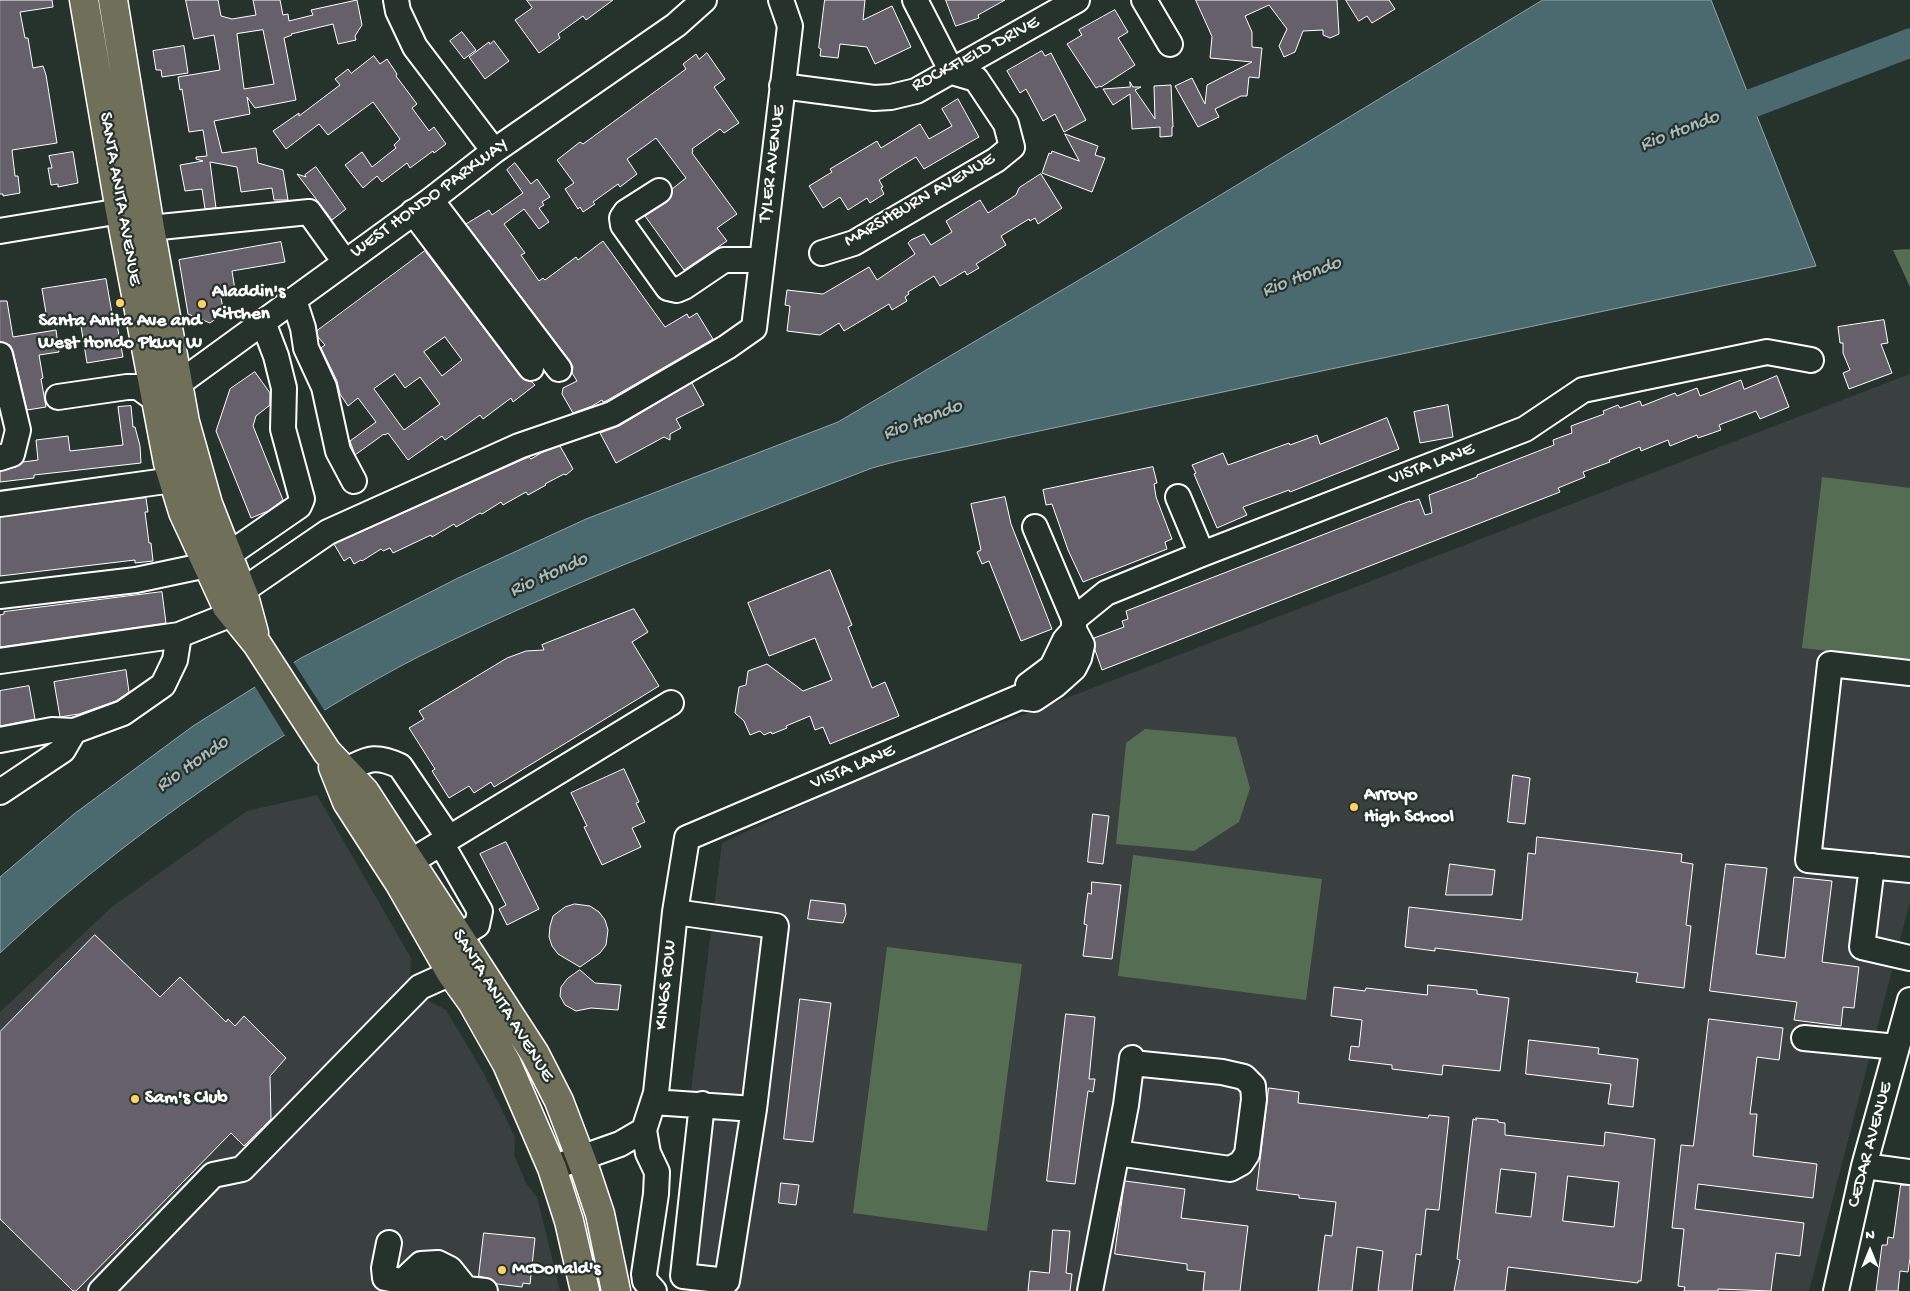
<!DOCTYPE html>
<style>
body{margin:0}
#map{position:relative;width:1910px;height:1291px;overflow:hidden;background:#26332d;font-family:"Gochi Hand",sans-serif}
canvas{display:block}
.north{position:absolute;left:1845px;top:1226px;width:50px;height:50px;-webkit-text-stroke:4px #26332d;paint-order:stroke;rotate:0deg;font-size:14px;font-weight:700;line-height:20px;text-align:center;color:#fff}
.north::after{content:'';display:block;margin:auto;width:18px;height:22px;background:#fff;clip-path:polygon(50% 0,100% 100%,50% 72%,0 100%)}
</style>
<div id="map">
<canvas width="1910" height="1291"></canvas>
<div class="north">N</div>
</div>
<script>
const c = document.querySelector('canvas').getContext('2d');
c.lineJoin = 'round';
function fillPath(path, color) { c.fillStyle = color; c.fill(path, 'evenodd'); }
function strokePath(path, color, width, dash) { c.strokeStyle = color; c.lineWidth = width; c.lineCap = dash ? 'butt' : 'round'; c.setLineDash(dash || []); c.stroke(path); }
function label(font, color, halo, rows, align = 'center') {
  c.font = font + ' "Gochi Hand",sans-serif'; c.lineWidth = 4.5; c.setLineDash([]); c.textBaseline = 'middle'; c.strokeStyle = halo; c.fillStyle = color; for (const [text, x, y, turn = 0] of rows) {
    c.save(); c.translate(x, y); c.rotate((+turn || 0) * Math.PI / 180); c.textAlign = isNaN(turn) ? turn : align; if (halo) c.strokeText(text, 0, 0); c.fillText(text, 0, 0); c.restore();
  }
}
const built = new Path2D(`
 M1910,374V901L1809,1291H743L677,1283L668,1275L722,843L874,772Z
 M317,795L411,958L410,976L429,1001L446,1010L484,1074L506,1118L515,1138L514,1155L527,1185L537,1197L560,1291H0V1012L113,906L247,811Z`);
const green = new Path2D(`
 M1910,249V287L1893,250Z
 M1822,477L1910,488V660L1802,648Z
 M1145,729L1236,737L1250,788L1239,822L1194,851L1116,844L1126,743Z
 M1133,855L1322,879L1306,1000L1118,976Z
 M887,947L1022,964L987,1231L853,1213Z`);
const water = new Path2D(`
 M1543,0H1711L1816,266L898,461L872,468C720,527 566,583 420,656C361,686 301,724 246,760C159,818 76,881 0,953V877L74,814L193,726L301,658L458,578L586,519L838,422L1113,260Z`);
const pier = new Path2D(`
 M292,660L326,713L286,737L254,685Z`);
const river = new Path2D(`
 M1716,117L1910,43`);
const building = new Path2D(`
 M0,0H52L53,7L20,12L25,38H28L33,68L43,66L46,75L57,143L12,150L15,176H18L20,193L3,196V194H0Z
 M186,0H218L221,16L232,19L256,15L253,0H280L283,15L288,14L289,21L313,15L311,10L357,0L362,25L355,36L356,40L338,44L333,24L291,34L292,35L284,38L296,100L255,108L247,97L250,114L214,121L222,153L256,148L258,163L283,170L288,200H274L272,188L241,192L237,167L210,162L216,208L205,209L202,189L185,191L180,165L203,161L196,159V157L207,156L203,130L189,132L182,89L180,90L178,77L220,70L214,35L194,39ZM263,30L274,84L244,89L237,34Z
 M527,0H613L586,20L583,16L558,34L560,38L539,53L515,20L532,8Z
 M825,0H865L863,20L892,6L911,47L875,64L867,47L840,44L838,58L820,56L821,49L819,48Z
 M946,0H1005L978,15L979,18L956,26Z
 M1196,0H1337L1339,34L1330,38L1323,35V30L1303,31L1295,52L1284,57L1279,46L1287,29L1269,5L1245,16L1252,32V47L1262,48L1259,78L1249,77L1247,96H1241L1215,109L1219,117L1198,127L1175,86L1192,78L1205,104L1207,85L1252,62L1210,58L1212,37Z
 M1346,0H1389L1395,9L1372,23L1367,16L1359,21Z
 M1115,10L1128,32L1118,38L1135,65L1101,87L1100,86L1096,88L1067,44L1082,35L1079,30Z
 M462,32L476,50L464,59L450,41Z
 M494,41L509,61L485,79L469,57L489,42L490,44Z
 M184,46L188,73L162,77L161,70H156L153,51Z
 M1042,51L1045,56L1051,53L1086,120L1064,132L1055,114L1043,121L1026,89L1020,93L1007,71Z
 M707,53L725,79L714,87L739,123L724,133L720,129L692,149L693,151L692,153L737,214L717,228L727,241L684,270L645,216L667,202L671,197L672,189L686,178L656,138L627,159L637,174L620,187L618,184L593,202L595,204L583,212L580,207L578,209L565,189L574,183L557,160L580,142L583,144L686,69L683,64L696,54L699,59Z
 M374,56L380,64L387,59L397,74L396,76L417,104L412,108L429,131L434,127L446,144L434,153L433,151L410,168L407,163L382,182L377,176L363,188L345,165L362,152L372,167L396,148L394,145L400,139L373,102L328,135L319,124L286,149L273,131L299,113V116L340,85L335,79L348,69L351,73Z
 M1130,82L1133,87H1141L1135,90L1155,119L1154,86L1171,85L1173,127H1172V136L1160,137V127L1132,129L1130,94L1113,105L1103,89L1130,87Z
 M958,99L979,137L924,169L916,157L896,169L879,180L883,187L881,188L884,194L870,203L867,198L848,210L840,197L823,208L809,186L832,172L830,169L877,141L881,148L920,124L929,139L952,126L942,109Z
 M1065,134L1098,146L1095,155L1105,158L1092,192L1042,173L1049,153L1051,154L1052,151L1079,161Z
 M73,152L78,183L58,187V184L51,185L48,168H52L49,156Z
 M515,163L531,184L537,179L550,197L542,202L544,205L539,208L549,222L539,229L524,209L504,224L525,253L521,255L539,281L543,278L545,280L576,257L578,260L603,241L665,327L687,314L689,318L697,313L713,339L606,401L603,402L602,400L592,406L573,413L562,394L563,388L577,381L572,373L573,367L570,361L466,224L489,210L492,215L523,193L507,170Z
 M316,167L346,209L332,220L297,174L306,177L305,175Z
 M1041,174L1062,208L1038,224L1035,218L1030,221L1029,219L1001,236L1006,245L976,264L979,268L967,275L965,271L940,286L934,276L908,292L909,294L905,297L907,301L892,310L889,304L844,331L839,323L820,335L787,331L790,306L785,305L787,290L823,294L869,267L877,280L915,254L908,243L911,240L924,234L931,245L952,232L946,221L980,200L988,213L1016,195L1019,188Z
 M281,242L285,262L232,271L235,290L220,293L224,313L210,323L188,314L179,260Z
 M425,251L520,376L525,380L532,382L535,385L513,402L511,398L483,419L480,415L445,440L442,436L408,460L388,433L385,435L384,434L355,455L350,441L376,422L358,398L348,406L340,394L337,381L321,348L325,345L318,337L317,331ZM445,337L462,360L442,376L424,352ZM395,374L405,388L420,377L440,404L404,430L374,389Z
 M106,279L113,319H116L123,357L87,363L80,320L48,325L42,289Z
 M0,301H7L13,337L56,330L59,352L39,355L43,378L41,379L46,407L27,410L13,351L10,345L0,342Z
 M1884,320L1888,343L1881,344L1892,373L1849,389L1843,373L1850,370L1843,353V343H1840L1838,327Z
 M255,372L270,393V405L256,416L253,426L283,500L268,511L251,518L216,431L230,389Z
 M1777,376L1789,407L1760,419L1756,411L1719,425L1721,430L1698,438L1697,435L1670,446L1668,440L1641,451L1640,447L1609,460L1610,462L1583,472L1585,477L1558,488L1560,492L1102,670L1095,650L1094,638L1124,627L1122,621L1128,619L1126,611L1410,501V502L1419,499L1425,515L1432,513L1429,495L1477,477V475L1554,445L1553,440L1572,433L1571,426L1604,414L1603,411L1618,405L1620,408L1640,401L1642,406L1675,393L1677,396L1697,388L1700,396L1741,380L1744,389Z
 M692,383L704,405L676,419L681,428L670,434V440L664,437L616,463L600,433L619,426Z
 M1448,405L1453,437L1420,443L1414,412Z
 M131,406L133,427H135L140,446L141,463L34,475V478L0,482V471L16,467L23,462L38,460L36,440L68,436L70,451L123,445L118,407Z
 M1387,418L1399,449L1290,492L1289,490L1243,507L1247,515L1217,528L1194,474L1196,473L1192,465L1223,453L1228,465L1289,443L1290,445L1317,435L1320,444Z
 M560,446L573,469L566,475L564,474L545,484L546,485L528,495L526,492L503,505L501,502L482,514L480,513L456,527L454,524L432,537L431,535L393,553L390,548L383,551L381,549L362,561L361,560L354,564L350,557L344,561L334,544L524,459L529,457L531,459L541,453Z
 M1153,467L1157,483L1154,484L1156,497L1172,539L1165,542L1167,549L1083,582L1068,550L1052,504L1046,505L1043,490Z
 M1005,497L1011,524L1052,629L1021,641L989,561L982,564L977,552L981,550L971,504Z
 M146,498L148,512H145L149,543H151L153,561L135,563V560L0,576V517Z
 M830,570L852,625L848,627L872,688L885,682L899,716L830,744L823,727L815,730L810,716L786,726L787,728L772,734L771,732L764,735L760,731L750,735L744,721L735,713L739,687L746,685L748,671L767,664L803,691L832,680L815,638L769,656L748,603Z
 M162,592L166,623L0,647V615L4,614V612Z
 M634,609L648,632L632,642L659,686L494,787L491,782L474,793L469,786L449,798L432,771L435,769L409,728L424,719L419,711L507,658L526,651L544,650L542,645Z
 M126,670L129,692L116,701L79,714L60,717L54,682Z
 M29,686L35,719L0,726V691Z
 M624,769L639,802L636,803L645,822L632,828L641,847L602,865L584,827L587,826L571,793Z
 M1513,775L1530,778L1525,824L1508,822Z
 M1093,814L1109,816L1103,864L1088,862Z
 M1537,837L1682,854L1681,862L1693,864L1686,925L1691,926L1684,988L1636,982L1638,973L1435,948V951L1405,947L1409,907L1522,920L1528,853L1535,854Z
 M506,842L539,909L507,925L499,909L506,905L480,854Z
 M1450,864L1495,870L1492,895H1446Z
 M1726,864L1767,868L1756,954L1785,958L1794,877L1832,881L1822,962L1859,967L1854,1008L1843,1007L1841,1026L1794,1020L1797,1002L1710,991Z
 M1092,882L1121,885L1112,959L1083,956L1087,925L1084,924L1086,907L1088,893L1091,894Z
 M811,900L845,904L846,914L843,923L808,919Z
 M575,904L590,906L599,912L605,920L608,930L606,945L600,953L580,967L558,954L552,946L549,937L550,926L553,916L565,907Z
 M95,935L160,997L180,977L226,1022L228,1019L235,1026L244,1016L286,1058L270,1076L271,1119L244,1146L231,1133L76,1291H73L0,1219V1032Z
 M580,970L595,983L621,985L618,1010L591,1008L576,1011L565,1005L560,996L561,987L567,979Z
 M1428,985L1477,990V994L1509,998L1500,1071L1443,1065L1442,1075L1392,1069V1065L1349,1060L1351,1046L1359,1047L1362,1020L1331,1016L1334,987L1365,991L1366,988L1427,995Z
 M800,999L831,1003L813,1142L784,1139Z
 M1066,1014L1095,1017L1089,1079H1095L1093,1092L1088,1091L1075,1184L1047,1181Z
 M1709,1019L1783,1028L1779,1060L1757,1057L1750,1114H1757L1753,1156L1817,1164L1813,1198L1698,1184L1695,1209L1804,1223L1800,1256L1776,1253L1771,1291L1718,1289V1291H1684L1685,1287L1678,1286L1684,1229L1672,1228L1681,1145L1693,1146Z
 M1529,1040L1599,1048L1598,1054L1638,1059L1633,1107L1608,1104L1611,1084L1526,1074Z
 M1269,1088L1299,1092L1298,1103L1428,1118L1429,1115L1449,1117L1439,1210L1426,1209L1421,1255L1416,1254L1412,1291H1378L1383,1251L1357,1247L1352,1291H1318L1325,1235L1332,1236L1336,1202L1299,1198V1195L1257,1190Z
 M1476,1118L1498,1120V1122L1505,1123V1135L1604,1146L1605,1132L1655,1139L1641,1281H1638V1283L1508,1267L1505,1291H1454L1460,1260L1457,1259L1473,1119L1476,1120ZM1501,1169L1536,1173L1531,1217L1496,1213ZM1568,1176L1619,1182L1614,1227L1563,1221Z
 M1125,1181L1185,1189L1181,1218L1248,1226L1240,1291H1203L1205,1272L1187,1270V1264L1115,1254Z
 M781,1183L799,1185L796,1205L779,1203Z
 M1901,1185H1910V1258L1908,1272L1900,1271L1898,1291H1876L1882,1245H1887L1888,1237L1893,1238Z
 M1053,1230L1070,1231L1066,1273L1072,1274L1070,1291H1028L1030,1271L1049,1273Z
 M484,1233L535,1238L530,1284L523,1283L522,1287L497,1284L493,1280L479,1276Z`);
const minor = new Path2D(`
 M396,0L398,11L415,47L494,151
 M1144,0L1170,44
 M782,86L874,98L891,97L916,91L1077,0
 M659,191L626,212L622,218L623,225L668,288L677,290L684,287L724,260H762
 M431,200L559,369
 M413,212L531,368
 M150,228L309,212L345,262
 M0,231L139,208
 M822,253L854,243L996,160L1012,147L1006,124L976,79L952,72L915,0
 M294,300L303,328L306,348L324,387L338,451L354,481
 M0,355L18,430L12,454L0,458
 M58,397L127,387H138L156,400L431,200L494,151L676,25L704,0
 M1178,497L1202,554
 M0,504L173,480
 M1035,527L1074,619
 M228,555L299,506L302,499L283,429L284,388L276,356L263,322
 M242,591L328,532L519,446L612,414L727,347L754,328L790,26L781,0
 M0,596L136,580L207,565
 M179,635L247,608
 M0,661L179,635L175,660L163,685L123,713L74,731L52,730L0,740
 M1910,673L1830,664L1808,860L1910,870
 M1028,685L1052,667L1065,640L1074,630
 M336,774C364,764 368,751 400,766L449,838
 M0,792L63,750L74,731
 M441,843L480,911L477,925L459,936
 M1872,866L1862,947L1910,958
 M392,869L410,862L671,703
 M1804,1038L1897,1047
 M653,1102L754,1109L776,926L675,912
 M702,1104L683,1276L727,1281L754,1109
 M644,1130L648,1153L657,1172L656,1194L644,1274L645,1281L654,1291
 M1117,1153L1230,1169L1241,1163L1247,1154L1254,1099L1253,1086L1244,1077L1222,1072L1132,1063
 M1864,1166L1910,1172
 M552,1168L620,1144L644,1130L656,1093L675,912L687,838L1020,697L1034,699L1055,685L1074,668L1079,658L1082,645L1074,630V619L1106,593L1202,554L1525,429L1583,390L1767,352L1811,360
 M389,1243L384,1268L385,1278L413,1283L485,1291
 M403,1281L421,1264L438,1263L450,1269L466,1289
 M101,1291L213,1175L242,1169L420,987L451,973
 M1090,1291L1126,1105L1132,1058
 M1836,1291L1864,1166L1910,1000`);
const major = new Path2D(`
 M84,0L120,211L168,463L183,512L227,607L257,644L327,752L365,792L535,1054L559,1101L586,1172L600,1214L616,1291
 M113,0L150,228L185,422L208,504L244,596L254,633
 M333,767L347,802L400,884L451,973L472,1002L507,1064L552,1168L569,1221L585,1291`);
const markers = [
 [120,303,5,"#ffd166"],
 [202,304,5,"#ffd166"],
 [1354,807,5,"#ffd166"],
 [135,1099,5,"#ffd166"],
 [502,1270,5,"#ffd166"]
];
const streetNames = [
 ["ROCKFIELD DRIVE",976,55,-28],
 ["TYLER AVENUE",773,164,-83],
 ["SANTA ANITA AVENUE",119,199,80],
 ["WEST HONDO PARKWAY",430,199,-36],
 ["MARSHBURN AVENUE",920,201,-30],
 ["VISTA LANE",1432,465,-21],
 ["VISTA LANE",853,768,-23],
 ["KINGS ROW",667,985,-84],
 ["SANTA ANITA AVENUE",502,1006,58],
 ["CEDAR AVENUE",1871,1145,-75]
];
const poiNames = [
 ["Aladdin's",212,293],
 ["Kitchen",212,315],
 ["Santa Anita Ave and",120,322,"center"],
 ["West Hondo Pkwy W",120,344,"center"],
 ["Arroyo",1364,796],
 ["High School",1364,818],
 ["Sam's Club",145,1099],
 ["McDonald's",512,1270]
];
const waterNames = [
 ["Rio Hondo",1680,132,-21],
 ["Rio Hondo",1302,278,-21],
 ["Rio Hondo",923,421,-21],
 ["Rio Hondo",549,576,-24],
 ["Rio Hondo",193,765,-35]
];
fillPath(built, '#39403f');
fillPath(green, '#556d52');
fillPath(water, '#4a6a70');
strokePath(water, '#92a6a9', 1);
fillPath(pier, '#26332d');
strokePath(river, '#4a6a70', 29);
fillPath(building, '#65606a');
strokePath(building, '#fff', 1);
strokePath(minor, '#fff', 28);
strokePath(major, '#fff', 31);
strokePath(minor, '#26332d', 24);
strokePath(major, '#706f59', 28);
for (const [x, y, r, color] of markers) { const dot = new Path2D(); dot.arc(x, y, r, 0, 2 * Math.PI); c.fillStyle = color; c.fill(dot); strokePath(dot, '#26332d', 2); }
label('19px', '#fff', '#26332d', streetNames);
label('bold 19px', '#fff', '#26332d', poiNames, 'left');
label('italic 20px', '#aebcbf', '#26332d', waterNames);
</script>
